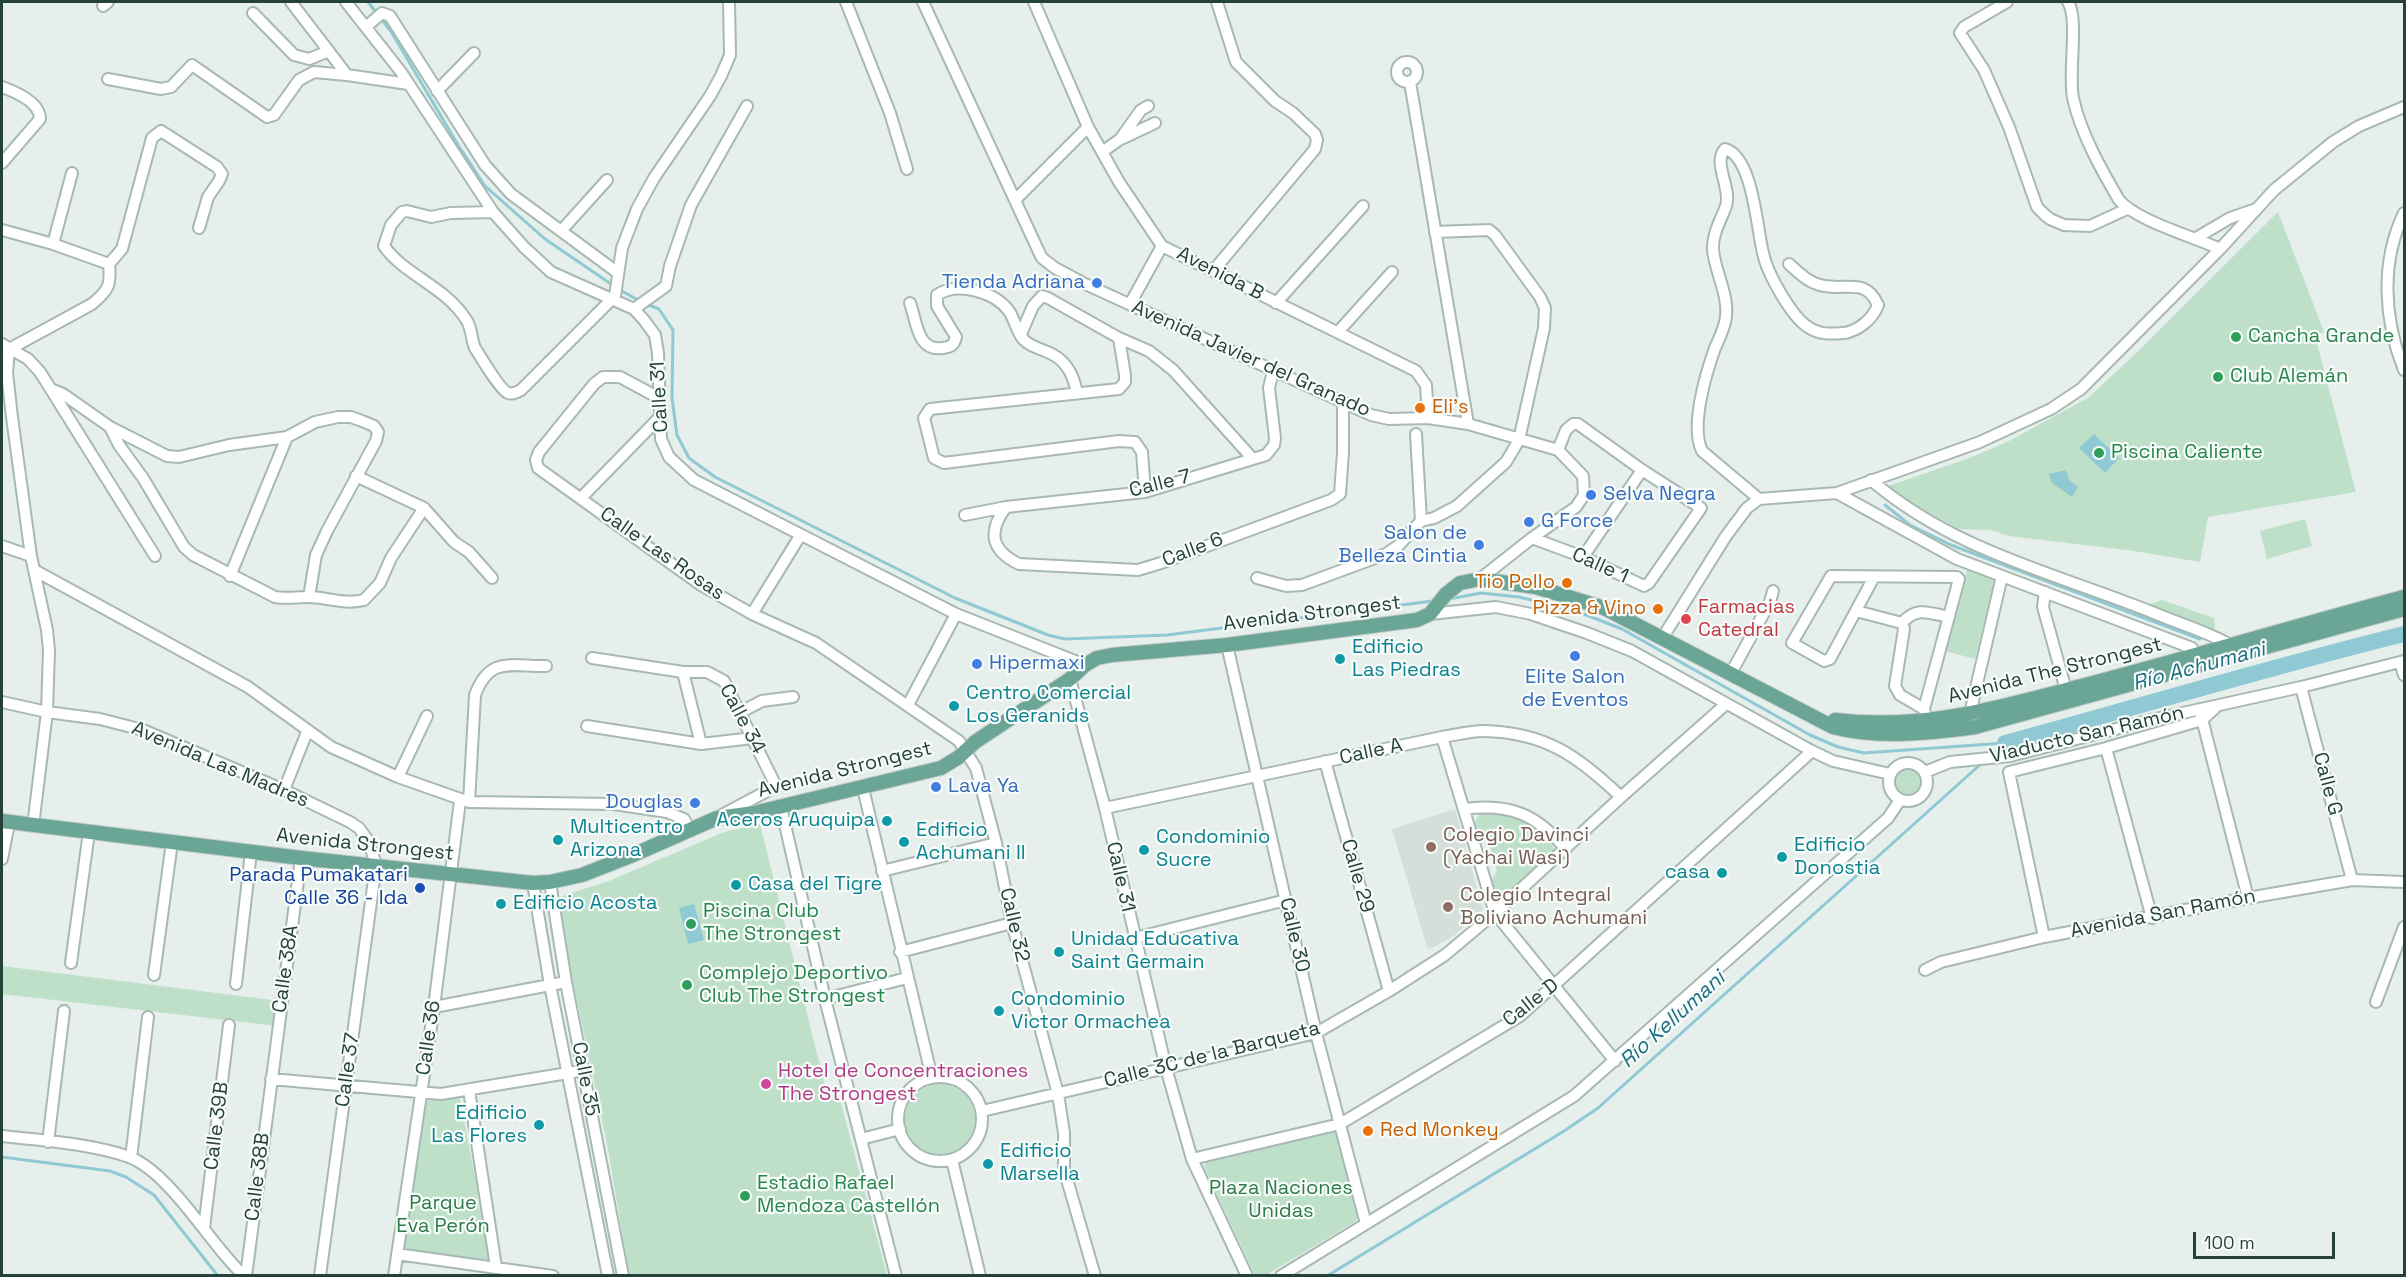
<!DOCTYPE html>
<meta charset="utf-8">
<style>
body{margin:0}
#map{position:relative;width:2406px;height:1277px;overflow:hidden;background:#e6efeb;font-family:"Space Grotesk",sans-serif}
canvas{display:block}
.frame{position:absolute;inset:0;border:3px solid #24423a;pointer-events:none}
.scale{position:absolute;left:2193px;top:1232px;width:142px;height:27px;box-sizing:border-box;border:3px solid #24423a;border-top:0;padding-left:8px;font-size:18px;line-height:21px;white-space:nowrap;color:#24423a;-webkit-text-stroke:4px #f7fbf9;paint-order:stroke}
</style>
<div id="map">
<canvas width="2406" height="1277"></canvas>
<div class="frame"></div>
<div class="scale">100 m</div>
</div>
<script>
const c = document.querySelector('canvas').getContext('2d');
c.lineJoin = 'round';
function fillPath(path, color) { c.fillStyle = color; c.fill(path, 'evenodd'); }
function strokePath(path, color, width, dash) { c.strokeStyle = color; c.lineWidth = width; c.lineCap = dash ? 'butt' : 'round'; c.setLineDash(dash || []); c.stroke(path); }
function label(font, color, halo, rows, align = 'center') {
  c.font = font + ' "Space Grotesk",sans-serif'; c.lineWidth = 4.5; c.setLineDash([]); c.textBaseline = 'middle'; c.strokeStyle = halo; c.fillStyle = color; for (const [text, x, y, turn = 0] of rows) {
    c.save(); c.translate(x, y); c.rotate((+turn || 0) * Math.PI / 180); c.textAlign = isNaN(turn) ? turn : align; if (halo) c.strokeText(text, 0, 0); c.fillText(text, 0, 0); c.restore();
  }
}
const built = new Path2D(`
 M1455,809L1483,910L1455,935L1428,950L1392,829Z`);
const green = new Path2D(`
 M2278,212L2324,332L2315,336L2356,492L2208,517L2200,562L2134,551L2009,536L1991,530L1959,529L1891,493L1888,486L1967,459L2005,443L2088,398L2133,356Z
 M2305,519L2312,546L2267,559L2260,531Z
 M1967,569L1995,578L1975,659L1945,651Z
 M2162,600L2214,618L2215,629L2212,633L2150,608V604Z
 M1894 783a14 14 0 1 1 28 0a14 14 0 1 1-28 0Z
 M1494,813C1517,816 1540,826 1553,846L1554,852L1509,894L1503,897L1495,891L1492,879L1497,871L1488,839L1477,834L1474,823L1480,814Z
 M760,824L825,1086L839,1096L887,1275H629L608,1149L572,977L559,897L609,881L724,832Z
 M2,966L280,1001L277,1026L2,994Z
 M905 1119a35 35 0 1 1 70 0a35 35 0 1 1-70 0Z
 M456,1097L460,1099L478,1193L477,1197L482,1222L486,1225L490,1261L486,1263L458,1259L456,1256L444,1254L440,1256L404,1251L402,1248L419,1102Z
 M1332,1131L1336,1133L1358,1216L1356,1221L1266,1275H1255L1204,1167L1207,1159Z`);
const water = new Path2D(`
 M2094,434L2119,458L2105,473L2079,448Z
 M2066,470L2069,480L2078,487L2072,497L2052,483L2049,474Z
 M694,904L704,940L688,944L679,908Z`);
const stream = new Path2D(`
 M368,2L392,33L458,145L485,186L545,239L614,286
 M620,290L640,301
 M646,304L659,309L673,330L672,398L677,435L689,458L715,477L955,598L1048,635L1065,639L1167,635L1433,601
 M1885,505L1910,525L1951,545L2200,639
 M1449,599L1481,593L1519,597L1576,611L1622,629L1810,735L1838,747L1864,753L2005,743
 M1993,754L2004,744
 M2,1157L110,1171L126,1177L154,1195L218,1276
 M1327,1276L1564,1131L1598,1108L1983,762`);
const river = new Path2D(`
 M2005,743C2138,707 2270,667 2404,634`);
const minor = new Path2D(`
 M291,2L347,75L408,84
 M346,2L401,72L493,212L524,247L551,272L634,309L644,320L655,335L658,353L661,439L669,457L694,480L956,614L1085,665
 M846,2L890,113L907,169
 M923,2L1039,252L1042,258L1055,268L1083,283L1371,415L1389,419L1428,418L1468,424L1558,450L1583,476L1584,495L1576,507L1532,538L1480,579
 M1034,2L1088,127L1119,182L1162,246L1416,371L1426,385L1428,418
 M2007,2L1964,27L1960,33L1984,70L2009,127L2037,207L2045,215L2050,219L2064,225L2090,226L2127,209
 M2068,2C2079,19 2068,73 2073,98C2081,134 2101,169 2119,200C2137,221 2192,236 2220,249
 M103,6L108,2
 M253,13L294,55L309,59L329,51
 M367,26L382,13L390,16L485,165L511,194L618,273
 M1397 72a10 10 0 1 1 20 0a10 10 0 1 1-20 0Z
 M108,79L161,89L171,87L192,65L267,117L274,115L299,80L314,72L347,75
 M1410,82L1468,424
 M2,87C16,92 40,102 40,119L2,163
 M437,91L474,53
 M1121,138L1141,110L1148,106
 M1102,152L1119,140L1155,123
 M1015,200L1088,127
 M493,212L451,213L431,217L407,211L402,212L391,225L384,246C405,276 447,287 467,321C472,329 471,339 475,348C480,356 500,390 508,393C513,395 517,392 521,390L615,296L622,248L637,209L654,178L710,96L721,76L730,55L729,2
 M2404,213C2380,263 2384,320 2404,370
 M2,230L53,244L109,264
 M561,231L607,180
 M2196,238L2230,218L2256,209
 M53,244L72,173
 M1214,270L1315,149L1317,140L1315,134L1293,113L1275,101L1236,62L1217,2
 M910,303C917,322 917,352 943,348C951,347 954,345 956,337L937,306V295C958,281 995,292 1009,311C1015,320 1017,333 1024,340C1030,346 1038,348 1045,351C1065,358 1073,373 1077,393
 M1276,303L1363,206
 M1130,304L1162,246
 M634,309L666,286L670,266L691,205L747,106
 M1338,332L1392,272
 M1021,334L1033,306L1042,296L1048,298L1119,338L1149,351L1173,370L1252,458
 M1119,338L1125,375V382L1119,389L930,409L924,418L934,458L944,463L1119,441L1135,442L1142,452L1145,492
 M2,344L28,359L40,372L155,556
 M9,349L7,373L12,417L31,556L47,630L49,650L47,712L33,826
 M4,352L92,304C109,290 111,285 109,264L122,249L152,138L161,131L217,167L222,174L219,181L208,197L199,228
 M51,389L63,394L110,427L167,456L179,457L229,445L287,437L315,422L338,417H351L362,421L374,426L378,432L376,441L327,531L316,555L309,597
 M659,398L620,377H603L594,384L539,452L536,460L538,468L701,585L752,614L816,643L959,741L976,768L996,843L1012,923L1058,1094L1064,1133V1169L1095,1276
 M110,427L119,445L143,478L184,547L193,555L275,597C286,599 296,597 308,597C327,597 344,605 364,600L380,583L391,558L424,508
 M1416,434L1421,521
 M356,476L424,508L454,542L469,552L492,578
 M1871,480C1954,551 2055,573 2154,613C2175,622 2217,635 2233,647
 M1837,493L1957,559L2192,648L2198,660
 M581,498L659,418
 M1759,499L1702,451C1690,426 1706,373 1715,348C1719,339 1723,331 1725,322C1731,298 1715,273 1713,250C1712,234 1721,220 1726,206C1732,188 1712,163 1725,149C1753,156 1757,230 1763,253C1767,273 1791,316 1808,327C1820,335 1831,334 1844,333C1858,331 1873,319 1878,305C1866,278 1848,290 1825,286C1810,284 1800,274 1789,264
 M1006,507C988,531 990,550 1019,564L1138,570L1161,563L1331,500L1340,494L1343,452V402
 M965,515L1006,507L1145,492L1266,455L1274,445L1275,438L1269,388L1273,371
 M1532,538L1583,557L1644,586L1649,583L1701,508L1642,470L1578,424H1573L1566,430L1558,450
 M2,546L31,556
 M1583,557L1642,470
 M36,571L248,687L331,747L398,777L469,802L614,804L667,812L684,819L690,830
 M230,576L287,437
 M1874,577L1830,659L1824,661L1792,643L1831,576L1957,577L1959,579L1924,709
 M1257,578L1286,586L1302,585L1386,554L1398,546L1421,521L1434,518L1457,506L1506,462L1519,440L1544,328L1545,308L1540,297L1495,235L1489,230L1435,232
 M2045,592L2043,607L2066,690
 M1856,611L1902,623L1904,629L1895,686L1900,695L1924,709L1925,714
 M752,614L800,536
 M1430,614L1496,607L1531,614L1587,633L1632,651L1812,751L1833,761L1890,774
 M1902,623C1917,606 1929,613 1949,617
 M1663,637L1726,536L1747,508L1759,499L1837,493L1980,442L2051,409L2081,389L2220,249L2274,190L2333,142L2359,126L2404,107
 M1227,645L1316,1033L1366,1224
 M592,658L683,672H707L724,681L775,784L771,789L722,815
 M2400,662L2404,675
 M683,672L701,744
 M1731,673L1770,602L1773,591
 M1070,679L1105,808L1166,1068L1192,1159L1247,1276
 M2301,687L2352,880
 M2,702L47,712L100,719L143,730L284,790L350,822L359,828L369,842L376,865L320,1276
 M908,705L956,614
 M741,712L762,701L793,697
 M1973,714L1972,705L2002,576
 M2201,715L2248,898
 M587,726L701,744L753,738
 M1442,737L1495,913L1615,1061
 M2106,748L2152,918
 M1325,761L1389,991
 M1889 782a19 19 0 1 1 38 0a19 19 0 1 1-38 0Z
 M1925,772L1950,762L2010,756L2151,720L2301,687L2404,661
 M398,777L427,716
 M863,788L932,1078
 M284,790L307,732
 M469,802L475,695C490,655 512,667 546,666
 M781,807L825,999L896,1276
 M1105,808L1442,737C1456,735 1470,731 1483,731C1545,732 1578,756 1621,797
 M1464,809C1510,803 1536,814 1566,849
 M2,859L9,823
 M882,871L996,843
 M550,882L566,982L623,1276
 M533,883L550,985L608,1276
 M2044,937L2009,772L2106,748L2202,720L2215,708
 M1135,938L1286,900
 M900,952L1012,923
 M71,963L89,832
 M1925,970L1941,962L2044,937L2248,898L2352,880L2404,882
 M154,975L172,842
 M236,984L251,852
 M825,999L907,978
 M2376,1002L2404,927
 M434,1007L566,982
 M898 1119a42 42 0 1 1 84 0a42 42 0 1 1-84 0Z
 M271,1079L441,1094L574,1072
 M469,1090L496,1267
 M982,1111L1316,1033L1389,991L1445,955L1495,913L1621,797L1726,704
 M2,1136C39,1140 94,1144 129,1157C141,1161 158,1175 166,1184C195,1213 215,1248 244,1276
 M861,1139L900,1129
 M48,1142L64,1011
 M131,1158L148,1017
 M1192,1159L1340,1124L1520,1016L1812,751
 M952,1160L980,1276
 M204,1228L229,1025
 M397,1254L553,1276
 M246,1276L301,858
 M394,1276L434,1007L460,801
 M1281,1276L1574,1096L1888,818L1900,800`);
const major = new Path2D(`
 M1835,720C1926,731 2003,706 2089,684C2195,656 2299,625 2404,597
 M2,821L301,858L533,883L550,882L582,875L633,855L717,818L754,813L941,768L959,757L975,742L1070,679L1085,665L1097,658L1112,655L1227,645L1417,620L1430,614L1446,594L1460,583L1480,579L1536,587L1604,608L1833,727C1878,739 1930,733 1975,727L2404,609`);
const markers = [
 [1097,283,6,"#3f7fe0"],
 [2236,337,6,"#2e9e5b"],
 [2218,377,6,"#2e9e5b"],
 [1420,408,6,"#e8710a"],
 [2099,453,6,"#2e9e5b"],
 [1591,495,6,"#3f7fe0"],
 [1529,522,6,"#3f7fe0"],
 [1479,545,6,"#3f7fe0"],
 [1567,583,6,"#e8710a"],
 [1658,609,6,"#e8710a"],
 [1686,619,6,"#e0444e"],
 [1575,656,6,"#3f7fe0"],
 [1340,659,6,"#0f9aa8"],
 [977,664,6,"#3f7fe0"],
 [954,706,6,"#0f9aa8"],
 [936,787,6,"#3f7fe0"],
 [695,803,6,"#3f7fe0"],
 [887,821,6,"#0f9aa8"],
 [558,840,6,"#0f9aa8"],
 [904,842,6,"#0f9aa8"],
 [1431,847,6,"#8d6e63"],
 [1144,850,6,"#0f9aa8"],
 [1782,857,6,"#0f9aa8"],
 [1722,873,6,"#0f9aa8"],
 [736,885,6,"#0f9aa8"],
 [420,888,6,"#1a4fb4"],
 [501,904,6,"#0f9aa8"],
 [1448,907,6,"#8d6e63"],
 [691,924,6,"#2e9e5b"],
 [1059,952,6,"#0f9aa8"],
 [687,985,6,"#2e9e5b"],
 [999,1011,6,"#0f9aa8"],
 [766,1084,6,"#d1479c"],
 [539,1125,6,"#0f9aa8"],
 [1368,1131,6,"#e8710a"],
 [988,1164,6,"#0f9aa8"],
 [745,1196,6,"#2e9e5b"]
];
const streetNames = [
 ["Avenida B",1220,274,27],
 ["Avenida Javier del Granado",1251,359,24],
 ["Calle 31",660,397,-93],
 ["Calle 7",1160,484,-14],
 ["Calle 6",1193,550,-21],
 ["Calle Las Rosas",662,554,35],
 ["Calle 1",1600,566,24],
 ["Avenida Strongest",1312,614,-7],
 ["Avenida The Strongest",2055,671,-14],
 ["Calle 34",742,719,62],
 ["Viaducto San Ramón",2087,735,-13],
 ["Calle A",1371,752,-12],
 ["Avenida Las Madres",220,765,23],
 ["Avenida Strongest",845,770,-14],
 ["Calle G",2327,784,75],
 ["Avenida Strongest",365,845,6],
 ["Calle 29",1357,876,74],
 ["Calle 31",1120,877,77],
 ["Avenida San Ramón",2163,914,-11],
 ["Calle 32",1014,925,77],
 ["Calle 30",1294,935,77],
 ["Calle 38A",286,969,-82],
 ["Calle D",1531,1003,-38],
 ["Calle 36",429,1038,-82],
 ["Calle 3C de la Barqueta",1212,1055,-14],
 ["Calle 37",348,1070,-82],
 ["Calle 35",585,1079,79],
 ["Calle 39B",217,1126,-83],
 ["Calle 38B",258,1177,-83]
];
const shopNames = [
 ["Tienda Adriana",1085,283,"right"],
 ["Selva Negra",1603,495],
 ["G Force",1541,522],
 ["Salon de",1467,534,"right"],
 ["Belleza Cintia",1467,557,"right"],
 ["Hipermaxi",989,664],
 ["Elite Salon",1575,678,"center"],
 ["de Eventos",1575,701,"center"],
 ["Lava Ya",948,787],
 ["Douglas",683,803,"right"]
];
const leisureNames = [
 ["Cancha Grande",2248,337],
 ["Club Alemán",2230,377],
 ["Piscina Caliente",2111,453],
 ["Piscina Club",703,912],
 ["The Strongest",703,935],
 ["Complejo Deportivo",699,974],
 ["Club The Strongest",699,997],
 ["Estadio Rafael",757,1184],
 ["Mendoza Castellón",757,1207]
];
const foodNames = [
 ["Eli's",1432,408],
 ["Tio Pollo",1555,583,"right"],
 ["Pizza & Vino",1646,609,"right"],
 ["Red Monkey",1380,1131]
];
const healthNames = [
 ["Farmacias",1698,608],
 ["Catedral",1698,631]
];
const cultureNames = [
 ["Edificio",1352,648],
 ["Las Piedras",1352,671],
 ["Centro Comercial",966,694],
 ["Los Geranids",966,717],
 ["Aceros Aruquipa",875,821,"right"],
 ["Multicentro",570,828],
 ["Arizona",570,851],
 ["Edificio",916,831],
 ["Achumani II",916,854],
 ["Condominio",1156,838],
 ["Sucre",1156,861],
 ["Edificio",1794,846],
 ["Donostia",1794,869],
 ["casa",1710,873,"right"],
 ["Casa del Tigre",748,885],
 ["Edificio Acosta",513,904],
 ["Unidad Educativa",1071,940],
 ["Saint Germain",1071,963],
 ["Condominio",1011,1000],
 ["Victor Ormachea",1011,1023],
 ["Edificio",527,1114,"right"],
 ["Las Flores",527,1137,"right"],
 ["Edificio",1000,1152],
 ["Marsella",1000,1175]
];
const educationNames = [
 ["Colegio Davinci",1443,836],
 ["(Yachai Wasi)",1443,859],
 ["Colegio Integral",1460,896],
 ["Boliviano Achumani",1460,919]
];
const transitNames = [
 ["Parada Pumakatari",408,876],
 ["Calle 36 - Ida",408,899]
];
const hotelNames = [
 ["Hotel de Concentraciones",778,1072],
 ["The Strongest",778,1095]
];
const parkNames = [
 ["Plaza Naciones",1281,1189],
 ["Unidas",1281,1212],
 ["Parque",443,1204],
 ["Eva Perón",443,1227]
];
const waterNames = [
 ["Río Achumani",2199,667,-15],
 ["Río Kellumani",1673,1020,-42]
];
fillPath(built, '#d4dfda');
fillPath(green, '#bfe0c8');
fillPath(water, '#8ec9d4');
strokePath(stream, '#8ec9d4', 3);
strokePath(river, '#8ec9d4', 16);
strokePath(minor, '#a8b8b2', 14);
strokePath(major, '#c2cac8', 16);
strokePath(minor, '#fff', 10);
strokePath(major, '#6aa596', 14);
for (const [x, y, r, color] of markers) { const dot = new Path2D(); dot.arc(x, y, r, 0, 2 * Math.PI); c.fillStyle = color; c.fill(dot); strokePath(dot, '#f7fbf9', 2); }
label('20px', '#24423a', '#f7fbf9', streetNames);
label('20px', '#366cbe', '#f7fbf9', shopNames, 'left');
label('20px', '#27864d', '#f7fbf9', leisureNames, 'left');
label('20px', '#c56008', '#f7fbf9', foodNames, 'left');
label('20px', '#be3a42', '#f7fbf9', healthNames, 'left');
label('20px', '#0d838f', '#f7fbf9', cultureNames, 'left');
label('20px', '#785e54', '#f7fbf9', educationNames, 'left');
label('20px', '#164399', '#f7fbf9', transitNames, 'right');
label('20px', '#b23c85', '#f7fbf9', hotelNames, 'left');
label('20px', '#2d7a4b', '#f7fbf9', parkNames);
label('italic 21px', '#1c6f80', '#f7fbf9', waterNames);
</script>
